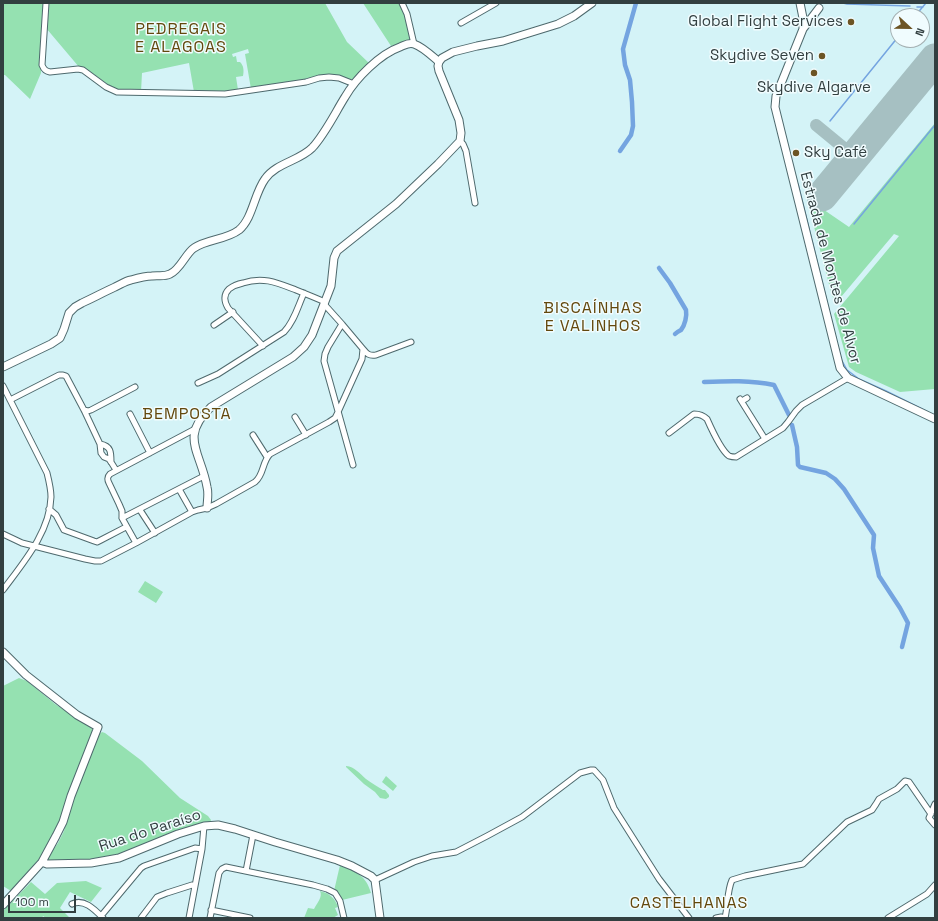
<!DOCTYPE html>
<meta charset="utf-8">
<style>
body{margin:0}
#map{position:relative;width:938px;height:921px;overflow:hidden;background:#d4f3f7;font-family:"Space Grotesk",sans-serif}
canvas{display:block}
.frame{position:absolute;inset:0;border:4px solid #323f40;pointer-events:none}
.north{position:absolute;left:890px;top:8px;width:40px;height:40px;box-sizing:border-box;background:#f0fcfe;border:1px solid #a4b0b2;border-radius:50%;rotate:112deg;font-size:11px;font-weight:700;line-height:16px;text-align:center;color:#323f40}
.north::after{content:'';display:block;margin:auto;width:14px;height:18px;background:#6c5424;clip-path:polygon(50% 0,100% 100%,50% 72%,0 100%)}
.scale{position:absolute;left:8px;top:895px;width:68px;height:18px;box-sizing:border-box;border:2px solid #323f40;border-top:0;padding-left:5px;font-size:12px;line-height:14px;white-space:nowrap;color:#323f40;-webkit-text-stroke:3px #f0fcfe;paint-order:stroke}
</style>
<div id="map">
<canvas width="938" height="921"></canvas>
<div class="frame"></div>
<div class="north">N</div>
<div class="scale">100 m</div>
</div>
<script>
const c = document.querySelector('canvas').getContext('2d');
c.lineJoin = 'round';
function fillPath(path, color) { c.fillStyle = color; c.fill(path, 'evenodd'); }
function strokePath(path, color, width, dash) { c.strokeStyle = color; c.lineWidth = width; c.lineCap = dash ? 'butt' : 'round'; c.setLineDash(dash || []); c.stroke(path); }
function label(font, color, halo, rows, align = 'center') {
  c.font = font + ' "Space Grotesk",sans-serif'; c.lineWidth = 3; c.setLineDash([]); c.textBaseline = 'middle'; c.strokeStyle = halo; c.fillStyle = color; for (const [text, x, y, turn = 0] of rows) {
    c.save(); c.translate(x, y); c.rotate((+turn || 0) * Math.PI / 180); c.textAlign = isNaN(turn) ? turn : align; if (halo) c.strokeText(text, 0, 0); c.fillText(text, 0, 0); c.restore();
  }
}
const green = new Path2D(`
 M3,3H45L41,73L30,99L5,75H3Z
 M48,3H325L347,42L370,64L353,79H349L332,74L251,89L245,54L249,53L248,49L232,54L233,57L236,56L237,62H240C244,66 244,71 243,76L236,77L238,90L224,92H194L189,63L142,73L141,92L116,90L110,86L88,70L79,67L46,28Z
 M363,3H399L403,9L410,39L409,41L391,46Z
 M935,123V389L900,392L856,372L849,367L834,314L899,236L894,234L841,297L835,299L832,296L809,207L811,201L849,227Z
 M145,581L163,592L156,603L138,592Z
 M19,678L27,681L55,704L91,727L93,731L92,737L55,834L39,859L11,891L3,886V686Z
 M102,732L105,733L142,761L180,798L208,816L211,820L210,823L122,853L105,857L81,860L50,861L48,859L50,854L58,843L64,831L74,798L92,748L98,735Z
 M346,766C355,767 359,773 366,779C371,783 377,786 383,790H385L389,795V797L386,799L380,798L375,792L364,784L346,767Z
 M386,776L397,786L393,791L382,782Z
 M340,865C356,872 366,875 371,893L342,900C341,897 339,892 334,891Z
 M86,881L102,888L91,902L70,892L60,908L70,918H46L43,916L42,918H17L16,917L14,918H3V911L31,882L45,894L57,883Z
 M320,891C329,893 335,898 338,907L335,908L338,915L333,918H304L308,908L314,909C317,903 323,897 320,891Z`);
const stream = new Path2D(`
 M843,3L847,4L910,6
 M917,7H923
 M915,16L926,3
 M830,121L898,37
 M798,184L841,359L847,370L859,379L886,391L928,412
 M854,224L935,125`);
const canal = new Path2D(`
 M620,151L631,135L633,126L632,102L630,80L625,65L623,49L636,3
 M659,268L670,283L686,310C687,316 685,325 681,330C679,331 677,332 675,334
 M704,382C727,381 751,380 774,385L789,415
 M792,425L797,447L798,465L800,467L826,473L835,479L844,489L874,535L873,548L879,576L900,608L908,623L902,647`);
const taxiway = new Path2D(`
 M816,125L850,153L852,157L851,161`);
const runway = new Path2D(`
 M822,196L935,59`);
const street = new Path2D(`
 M46,3L42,65C44,70 46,71 50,72L78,69L83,70L106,87L117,92L225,94L306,82L319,78L329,77L339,78L354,84
 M402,3L407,14L414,44
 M461,23L496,3
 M460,141L463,144L466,151L475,203
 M342,324L328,347L325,354L324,361L353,465
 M214,325L233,312
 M263,346L228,308C224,301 223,295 229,289C233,286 238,284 243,283C263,276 278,283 296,290C306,294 316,298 325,302
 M363,349C367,354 369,356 376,355L411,342
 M198,383L218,374L284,332C294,322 298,306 304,293
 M3,386L47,473C49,481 51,489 51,497C50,532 23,563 3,590
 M740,399L765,439
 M10,400L59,375H63L66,376L84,410L100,444L101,453L104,457L109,459L111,462L116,470
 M742,401L747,398
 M84,410L88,411L91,410L135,387
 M130,414L150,453
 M295,417L306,435
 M669,433L694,414C699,414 703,415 707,419C711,428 722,451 729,456C732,457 733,457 736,457L783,428L788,422L796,411L802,405L848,378
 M253,435L267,457
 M100,444C111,446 111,452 111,462
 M179,489L192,512
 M49,509L56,515L64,530L94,541L97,542L101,540L126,527
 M140,510L155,533
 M122,518L204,476
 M3,534L22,543L34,546L85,559L95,561H101L136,543L192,512L198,510L207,508L216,504L255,482C264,475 262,462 270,454L329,422L335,418L338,412L362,359L363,349L342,324L324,304
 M136,543L122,518V511L119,504L109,483C107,479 107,477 110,474L195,429
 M935,804L929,818L935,825
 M246,871L253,835
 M375,880L414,862L432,856L456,852L487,836L522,817L580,773L591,770H594L603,780L614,808L659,879L689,918
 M72,904C84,898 95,910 103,918
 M211,910L250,918
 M101,916L141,868L144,866L195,848L202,849
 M141,918L157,897L167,893L192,885H195
 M189,918L202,849L204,826
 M210,918L219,873L222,869L226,867L313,885L327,889L335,893L340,901L344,918
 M716,918L721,917L725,918
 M725,918C728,906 727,891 732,880L745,876L803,864L847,822L872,810L876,804L879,799L897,789L905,781L909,782L931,814
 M888,918L927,894L935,885`);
const secondary = new Path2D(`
 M800,3L803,18V29L776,96L775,107L836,352L840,368L848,378L935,419
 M803,29L819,8
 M3,367L51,344L60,338L64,329L69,313L75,307L82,303C93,298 104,292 115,287C120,285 125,281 131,280C138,278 145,276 152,276C158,275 164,277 170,274C180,270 186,253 194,248C207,239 226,240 239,230C253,218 254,194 265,179C276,163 299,161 312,148C325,134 335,113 345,97C356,78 380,54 400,47C405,45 409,42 414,44C423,47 432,56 439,62
 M207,508C207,501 209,494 207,487C201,452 179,437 211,407L293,357L304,347L312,335L331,286L334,258L337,251L396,204L438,164L460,141L461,133L459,120L439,71L438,66L439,62L442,58L453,52L477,46L503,41L558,24L574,16L592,3
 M3,652L26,675L77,715L98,727L71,796L63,822L56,836L42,862L3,905
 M42,862L47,864L91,863L119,858L178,834L204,826L218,825L235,829L275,842L337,860L352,866L371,876L375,880L380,918`);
const markers = [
 [851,22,4,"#6c5424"],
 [822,56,4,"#6c5424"],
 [814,73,4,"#6c5424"],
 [796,153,4,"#6c5424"]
];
const poiNames = [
 ["Global Flight Services",843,22],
 ["Skydive Seven",814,56],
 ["Skydive Algarve",814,88,"center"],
 ["Sky Café",804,153,"left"]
];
const streetNames = [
 ["Estrada de Montes de Alvor",830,268,75],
 ["Rua do Paraíso",150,831,-18]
];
const neighbourhoodNames = [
 ["PEDREGAIS",181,30],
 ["E ALAGOAS",181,48],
 ["BISCAÍNHAS",593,309],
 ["E VALINHOS",593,327],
 ["BEMPOSTA",187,415],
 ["CASTELHANAS",689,904]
];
fillPath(green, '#95e1b1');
strokePath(stream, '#74a4e0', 1.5);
strokePath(canal, '#74a4e0', 4.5);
strokePath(taxiway, '#a6c0c2', 12);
strokePath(runway, '#a6c0c2', 31);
strokePath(street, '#4e696d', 7);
strokePath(secondary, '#4e696d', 9);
strokePath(street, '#fff', 5);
strokePath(secondary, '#fff', 7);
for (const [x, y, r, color] of markers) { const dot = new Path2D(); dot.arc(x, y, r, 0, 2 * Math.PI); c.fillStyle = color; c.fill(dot); strokePath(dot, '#f0fcfe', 1.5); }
label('15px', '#323f40', '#f0fcfe', poiNames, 'right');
label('15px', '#323f40', '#f0fcfe', streetNames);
c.letterSpacing = '1px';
label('16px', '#63480d', '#f0fcfe', neighbourhoodNames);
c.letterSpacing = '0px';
</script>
